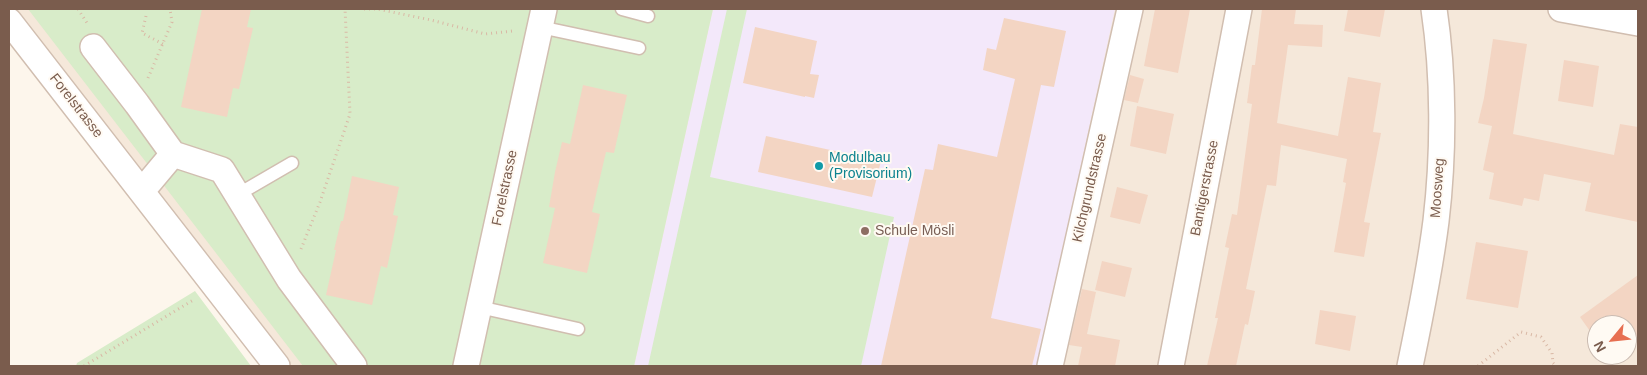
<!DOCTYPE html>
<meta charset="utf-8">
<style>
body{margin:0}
#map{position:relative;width:1647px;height:375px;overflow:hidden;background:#fdf6ec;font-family:Arial,sans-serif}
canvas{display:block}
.frame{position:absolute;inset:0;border:10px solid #7a5c4d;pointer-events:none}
.north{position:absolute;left:1587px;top:315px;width:50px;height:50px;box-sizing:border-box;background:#fffaf3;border:1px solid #cabbb1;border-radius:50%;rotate:242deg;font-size:14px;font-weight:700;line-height:20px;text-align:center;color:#7a5c4d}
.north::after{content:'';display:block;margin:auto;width:18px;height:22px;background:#e76f51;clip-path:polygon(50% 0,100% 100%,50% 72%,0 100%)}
</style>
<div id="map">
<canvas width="1647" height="375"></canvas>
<div class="frame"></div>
<div class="north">N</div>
</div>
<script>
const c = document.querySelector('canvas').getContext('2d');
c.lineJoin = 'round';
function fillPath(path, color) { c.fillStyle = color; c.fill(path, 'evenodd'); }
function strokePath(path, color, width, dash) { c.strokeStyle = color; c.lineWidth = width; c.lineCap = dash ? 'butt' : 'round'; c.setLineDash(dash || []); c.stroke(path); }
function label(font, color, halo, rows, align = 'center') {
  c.font = font + ' Arial,sans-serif'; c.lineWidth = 4; c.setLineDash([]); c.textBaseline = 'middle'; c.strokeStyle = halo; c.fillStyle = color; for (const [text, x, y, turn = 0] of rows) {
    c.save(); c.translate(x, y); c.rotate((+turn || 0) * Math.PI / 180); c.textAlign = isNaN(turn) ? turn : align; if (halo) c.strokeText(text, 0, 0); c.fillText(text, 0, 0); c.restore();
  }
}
const residential = new Path2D(`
 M9,9H1638V366H277L9,21ZM1597,325H1627V355H1597Z`);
const education = new Path2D(`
 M713,9H1115L1037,366H634Z`);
const green = new Path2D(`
 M28,9H713L634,366H303Z
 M727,9H747L710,177L894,217L861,366H648Z
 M195,291L251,366H76L77,363Z`);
const building = new Path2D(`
 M202,9H251L247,27L253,28L239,89L233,88L227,117L181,107Z
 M1155,9H1190L1178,73L1144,66Z
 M1262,9H1296L1294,24L1323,25L1322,47L1288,45L1277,123L1338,136L1348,77L1381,83L1373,132L1381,133L1364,222L1370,223L1364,257L1334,252L1346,183L1343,182L1347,159L1281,145L1276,186L1267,185L1246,289L1255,291L1248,325L1245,324L1236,366H1207L1218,318H1215L1229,248L1225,247L1232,214L1237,215L1252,104L1247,103L1252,65H1255Z
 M1348,9H1385L1380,37L1344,31Z
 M1004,18L1066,31L1054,87L1041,85L991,318L1041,329L1032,366H881L925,169L933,170L938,144L997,157L1015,79L983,70L987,48L996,50Z
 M755,27L817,41L810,74L819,75L814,98L805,96V97L743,83Z
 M1493,39L1527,44L1513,134L1614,155L1620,124L1638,127V222L1585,211L1591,183L1544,174L1539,201L1524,198L1522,206L1489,199L1494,173L1483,170L1492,126L1478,123L1484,98Z
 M1564,60L1599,66L1593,107L1558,101Z
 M1130,75L1144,79L1138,103L1124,100Z
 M583,85L627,95L614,153L606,152L592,212L600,214L587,273L543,263L555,208L549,207L555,172L562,142L570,144Z
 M1137,106L1174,114L1166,154L1130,146Z
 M766,136L881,161L872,197L758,172Z
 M352,176L399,187L393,215L398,216L387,268L381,266L372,305L326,295L336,250H334L341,221H343Z
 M1117,187L1148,195L1140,224L1110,217Z
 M1476,242L1528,251L1518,308L1466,299Z
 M1102,261L1132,268L1125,297L1095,290Z
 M1638,275V335L1627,343V325H1597V341L1580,317Z
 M1082,289L1096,292L1087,334L1120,340L1115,366H1078L1082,347L1069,345Z
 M1320,310L1356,316L1350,351L1315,344Z`);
const path = new Path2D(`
 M78,9L87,23
 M364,9H377L431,20L485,34L513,31
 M146,16L142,33L163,44
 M148,78L172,22L170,9
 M301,249L320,202L350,114L345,9
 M84,366L195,299
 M1478,366L1521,332L1541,337L1552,353L1553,363L1556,366`);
const lane = new Path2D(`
 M622,9L648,16
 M540,27L639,48
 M237,195L292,163
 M479,307L578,329`);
const street = new Path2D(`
 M1561,9L1638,23
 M9,21L277,366
 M93,47L137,104L173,154
 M142,191L173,154L222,170L289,279L354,366
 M466,366L544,9
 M1050,366L1130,9
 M1171,366L1239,9
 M1410,366C1420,318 1430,269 1436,221C1444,153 1444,76 1434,9`);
const markers = [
 [819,166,5,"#0f9aa8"],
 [865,231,5,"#8d6e63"]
];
const streetNames = [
 ["Forelstrasse",76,106,52],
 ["Forelstrasse",505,188,-78],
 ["Kilchgrundstrasse",1090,188,-77],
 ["Bantigerstrasse",1205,188,-79],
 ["Moosweg",1438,188,-86]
];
const cultureNames = [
 ["Modulbau",829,158],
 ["(Provisorium)",829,174]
];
const educationNames = [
 ["Schule Mösli",875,231]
];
fillPath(residential, '#f5e8da');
fillPath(education, '#f3e8fa');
fillPath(green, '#d8ecc9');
fillPath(building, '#f3d5c3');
strokePath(lane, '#d1beb0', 15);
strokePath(street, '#d1beb0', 28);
strokePath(path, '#d9b8a5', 3, [1, 4]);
strokePath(lane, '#fff', 12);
strokePath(street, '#fff', 25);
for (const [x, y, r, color] of markers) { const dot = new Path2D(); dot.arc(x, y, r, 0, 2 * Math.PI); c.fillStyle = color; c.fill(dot); strokePath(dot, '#fffaf3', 2); }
label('14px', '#7a5c4d', '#fffaf3', streetNames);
label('14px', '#0d838f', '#fffaf3', cultureNames, 'left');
label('14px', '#785e54', '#fffaf3', educationNames, 'left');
</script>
